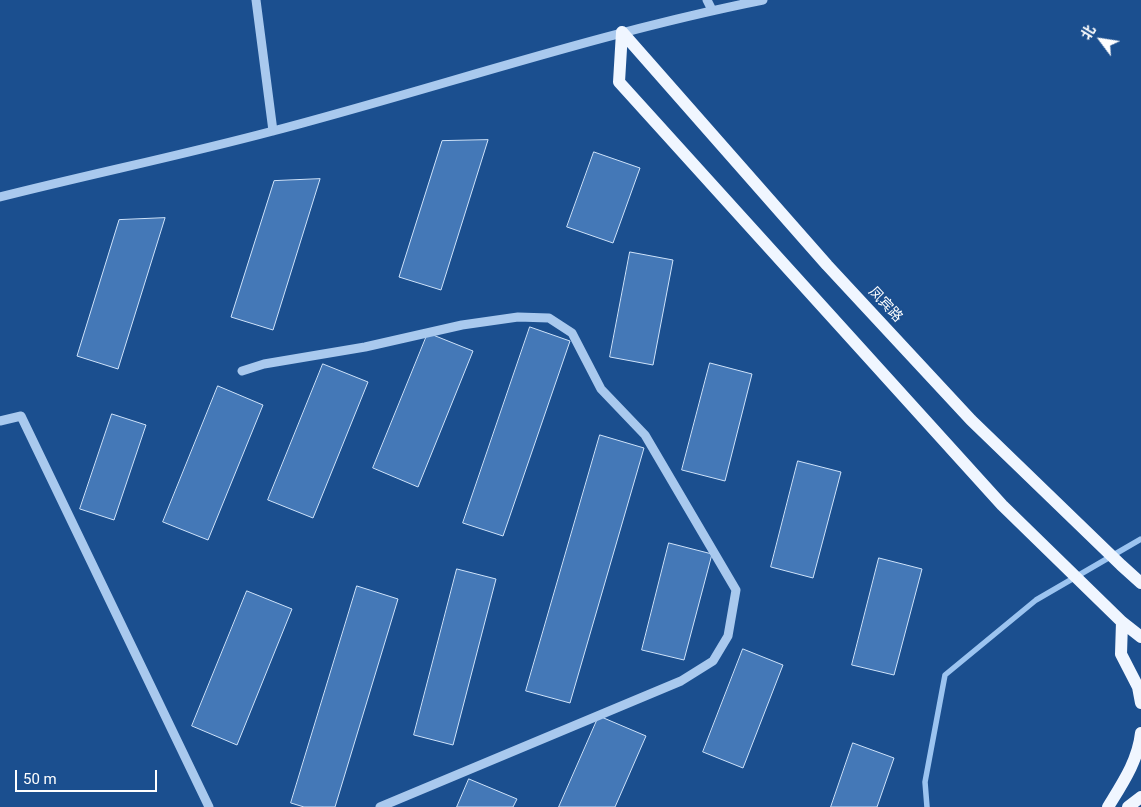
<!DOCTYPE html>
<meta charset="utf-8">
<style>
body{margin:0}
#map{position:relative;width:1141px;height:807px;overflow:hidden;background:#1b4f8f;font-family:Roboto,"Noto Sans SC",sans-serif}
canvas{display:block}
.north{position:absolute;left:1076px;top:15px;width:50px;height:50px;-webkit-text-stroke:4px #1b4f8f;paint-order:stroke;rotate:301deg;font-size:14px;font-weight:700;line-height:20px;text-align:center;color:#fff}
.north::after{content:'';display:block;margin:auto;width:18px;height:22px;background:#fff;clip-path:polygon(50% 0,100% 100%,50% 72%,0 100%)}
.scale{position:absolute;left:15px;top:770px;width:142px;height:22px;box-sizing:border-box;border:2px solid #fff;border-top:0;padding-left:6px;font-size:15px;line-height:18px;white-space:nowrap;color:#fff;-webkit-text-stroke:4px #1b4f8f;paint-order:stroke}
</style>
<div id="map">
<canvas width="1141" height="807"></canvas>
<div class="north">北</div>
<div class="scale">50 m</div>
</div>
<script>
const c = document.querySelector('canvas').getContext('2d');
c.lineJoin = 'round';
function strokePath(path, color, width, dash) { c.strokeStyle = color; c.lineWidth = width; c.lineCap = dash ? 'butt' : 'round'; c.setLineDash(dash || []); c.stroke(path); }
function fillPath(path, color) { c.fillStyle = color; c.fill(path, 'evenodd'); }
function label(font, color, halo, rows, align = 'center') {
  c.font = font + ' Roboto,"Noto Sans SC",sans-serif'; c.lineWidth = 4; c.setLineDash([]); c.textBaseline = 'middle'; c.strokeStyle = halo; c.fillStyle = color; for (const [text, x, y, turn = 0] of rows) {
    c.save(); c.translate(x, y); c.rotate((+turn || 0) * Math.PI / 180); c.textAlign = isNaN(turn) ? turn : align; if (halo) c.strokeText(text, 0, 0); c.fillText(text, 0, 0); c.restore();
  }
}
const stream = new Path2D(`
 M927,807L925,782L945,675L1036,600L1141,539`);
const building = new Path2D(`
 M488,140L441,290L399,277L442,141Z
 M594,152L640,168L613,243L567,227Z
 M320,179L273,330L231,317L274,181Z
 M165,218L118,369L77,356L119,220Z
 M630,252L673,260L653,365L610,357Z
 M530,327L570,341L503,536L463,523Z
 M428,333L473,351L418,487L373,468Z
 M710,363L752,374L725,481L682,470Z
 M323,364L368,382L313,518L268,500Z
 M218,386L263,405L208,540L163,522Z
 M112,414L146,425L114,520L80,509Z
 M600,435L644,448L570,703L526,691Z
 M798,461L841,472L813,578L771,567Z
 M669,543L712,554L684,660L642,650Z
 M879,558L922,569L894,675L852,665Z
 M457,569L496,579L453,745L414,735Z
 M357,586L398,599L335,807H304L291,803Z
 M247,591L292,609L237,745L192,726Z
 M743,649L783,665L743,768L703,752Z
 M599,716L646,736L615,807H559Z
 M853,743L894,758L877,807H831Z
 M469,779L517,799L513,807H457Z`);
const minor = new Path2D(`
 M256,0L273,131
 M707,0L712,10
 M0,197C91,174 183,155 273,131C437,88 597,33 763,0
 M242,371L264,364L365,347L462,325L518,317L549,318L572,333L601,389L645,435L736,590L728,636L713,661L681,681L380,807
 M0,421L21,416L209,807`);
const major = new Path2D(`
 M622,32L619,82L1002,505L1122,622L1141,637
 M622,32L827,265L971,420L1121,565L1141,583
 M1122,622L1121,654L1138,687L1141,703
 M1108,807C1122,784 1138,761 1141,733
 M1128,807L1141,797`);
const streetNames = [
 ["凤宾路",885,305,47]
];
strokePath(stream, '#9cc4f0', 5.5);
fillPath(building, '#4478b7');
strokePath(building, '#cfe3fa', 1);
strokePath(minor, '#a9c9ee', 9);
strokePath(major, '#f0f6ff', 12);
label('14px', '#fff', '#1b4f8f', streetNames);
</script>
